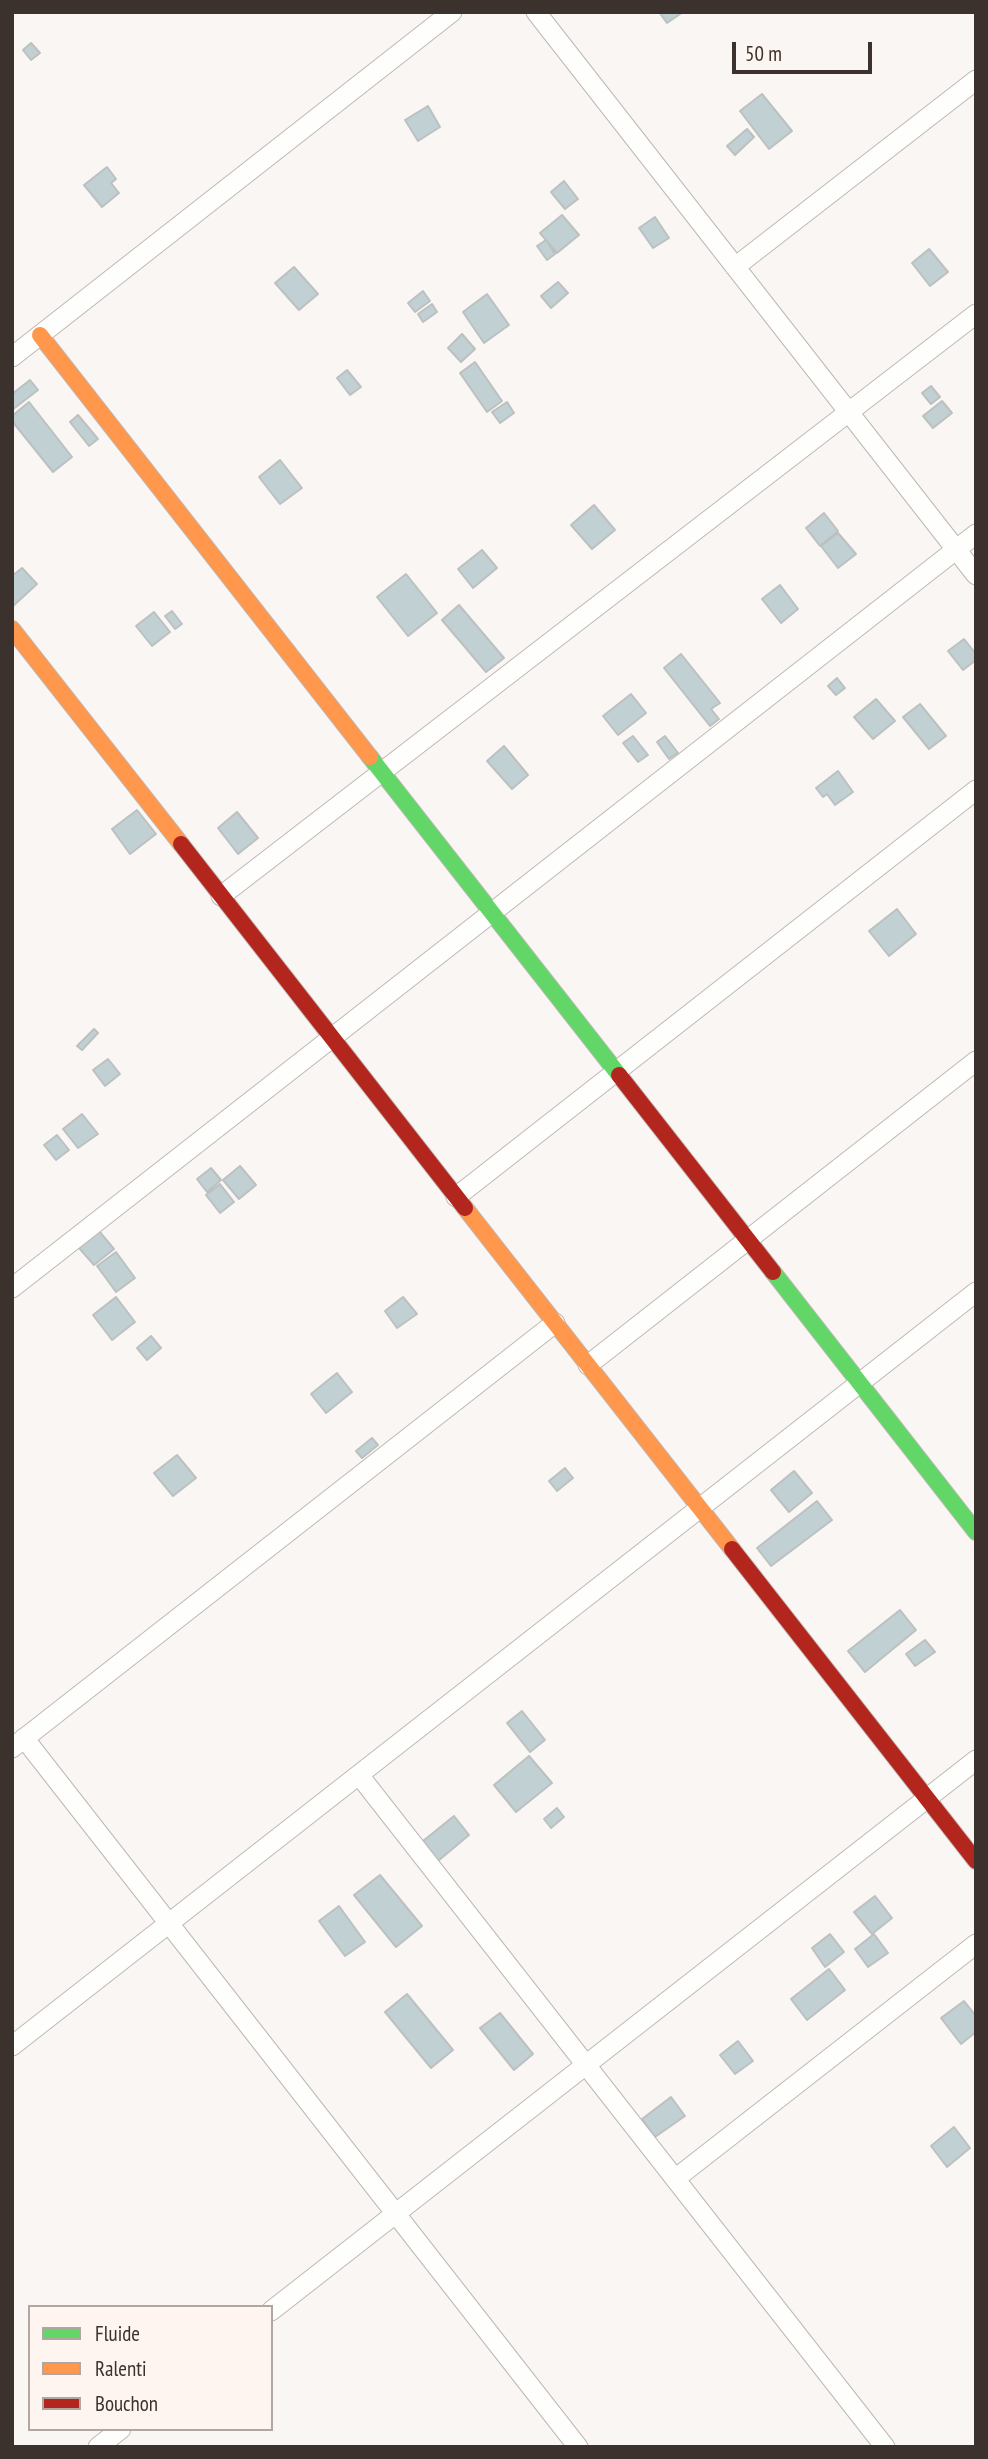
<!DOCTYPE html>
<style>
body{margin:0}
#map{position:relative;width:988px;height:2459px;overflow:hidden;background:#faf6f4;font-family:"PT Sans Narrow",sans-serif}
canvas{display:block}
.frame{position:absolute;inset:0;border:14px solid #3b322e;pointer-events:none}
.legend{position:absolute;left:28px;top:2305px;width:245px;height:126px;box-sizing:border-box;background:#fef5f0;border:2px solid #b0a7a2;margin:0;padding:9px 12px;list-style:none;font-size:21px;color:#3b322e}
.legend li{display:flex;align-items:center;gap:14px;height:35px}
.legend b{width:35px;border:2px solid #b0a7a2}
.scale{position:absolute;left:732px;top:42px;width:140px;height:32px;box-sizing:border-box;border:4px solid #3b322e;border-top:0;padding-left:9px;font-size:21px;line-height:24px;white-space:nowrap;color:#3b322e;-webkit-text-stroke:5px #fef5f0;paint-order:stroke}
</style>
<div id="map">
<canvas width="988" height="2459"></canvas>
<div class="frame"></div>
<ul class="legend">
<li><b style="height:9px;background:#63d668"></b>Fluide</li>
<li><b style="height:9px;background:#ff974d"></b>Ralenti</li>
<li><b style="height:9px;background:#b3261e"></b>Bouchon</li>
</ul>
<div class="scale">50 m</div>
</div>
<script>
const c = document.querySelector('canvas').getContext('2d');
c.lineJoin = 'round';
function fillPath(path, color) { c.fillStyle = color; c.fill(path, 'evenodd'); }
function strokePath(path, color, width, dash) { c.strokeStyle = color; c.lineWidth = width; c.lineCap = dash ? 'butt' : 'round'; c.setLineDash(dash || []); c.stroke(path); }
const building = new Path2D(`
 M659,12H683L667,23Z
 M31,43L40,53L31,60L23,50Z
 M762,94L792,131L769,149L740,111Z
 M428,106L440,127L418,141L405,120Z
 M747,129L754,137L735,155L727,146Z
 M107,167L116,179L111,183L119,193L102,207L84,185Z
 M564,181L578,199L565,209L551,192Z
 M562,215L579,235L557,253L540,233Z
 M655,217L669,238L653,248L639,228Z
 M546,240L555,254L547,260L537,246Z
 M929,249L948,272L930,286L912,263Z
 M294,267L318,294L299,310L275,283Z
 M558,282L568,293L551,308L541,296Z
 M423,291L430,301L415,312L408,303Z
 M487,294L509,325L484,343L463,312Z
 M432,304L437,312L423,322L418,314Z
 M462,334L475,349L461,362L448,348Z
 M475,362L502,401L487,412L460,373Z
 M347,370L361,387L350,395L337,378Z
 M30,380L38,390L12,410V394Z
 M931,386L940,397L931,404L922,393Z
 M942,401L952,413L933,428L923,416Z
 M29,402L72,457L53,472L12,421V416Z
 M507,402L514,413L500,423L492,412Z
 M78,415L98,439L89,446L70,422Z
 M280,460L302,488L280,504L259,477Z
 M594,505L615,530L592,549L571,525Z
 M824,513L838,531L820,546L806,528Z
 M838,533L856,554L838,568L821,546Z
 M482,550L497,568L473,588L458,569Z
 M22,568L37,584L12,607V576Z
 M406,574L437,613L408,636L377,597Z
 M780,585L798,609L781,623L762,599Z
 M459,605L504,658L486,672L442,620Z
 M172,611L182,624L175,629L165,616Z
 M154,612L170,632L152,646L136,626Z
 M964,639L976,654V660L963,670L948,651Z
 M681,654L720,703L711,709L719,719L710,726L664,668Z
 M837,678L845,688L836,695L828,686Z
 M631,694L646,713L618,735L603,716Z
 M876,699L895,721L873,739L854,717Z
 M920,704L946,736L929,749L903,717Z
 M633,736L648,755L638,762L623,743Z
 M665,736L678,753L669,759L657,742Z
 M504,746L528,775L512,789L487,761Z
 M838,771L853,792L835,805L827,794L823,797L816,788Z
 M137,810L156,834L130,854L112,829Z
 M237,812L258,838L238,854L218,828Z
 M897,909L916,934L889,956L869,931Z
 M94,1029L98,1033L82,1050L77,1046Z
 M108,1059L120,1074L105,1086L93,1070Z
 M82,1114L98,1134L78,1148L63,1129Z
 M57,1135L69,1150L56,1160L44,1145Z
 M240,1166L256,1185L239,1199L223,1180Z
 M211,1168L221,1180L207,1192L197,1179Z
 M220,1184L234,1202L220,1213L206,1195Z
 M99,1231L114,1249L94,1265L79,1248Z
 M116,1252L135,1278L116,1292L97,1266Z
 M116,1297L135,1322L112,1340L93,1315Z
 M403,1297L417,1314L397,1328L385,1311Z
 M151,1336L161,1348L147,1360L137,1348Z
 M337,1373L352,1392L326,1413L311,1394Z
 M372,1438L378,1445L362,1458L356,1451Z
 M177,1455L196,1478L173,1496L154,1473Z
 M565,1468L573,1478L557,1491L549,1481Z
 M794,1471L812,1493L789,1512L771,1490Z
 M817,1501L832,1520L771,1566L757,1548Z
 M900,1610L916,1630L865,1672L848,1651Z
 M925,1640L935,1652L915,1666L906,1654Z
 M522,1711L545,1740L530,1752L507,1723Z
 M529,1756L552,1783L516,1812L494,1785Z
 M557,1808L564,1817L551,1828L544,1819Z
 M454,1816L469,1835L438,1861L423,1841Z
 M380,1875L422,1926L396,1947L354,1895Z
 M875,1896L892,1918L872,1934L854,1912Z
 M339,1906L365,1942L345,1956L319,1921Z
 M830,1934L844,1952L825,1967L812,1948Z
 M874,1934L888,1953L868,1967L855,1949Z
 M829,1969L845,1990L807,2020L791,1999Z
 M407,1994L453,2050L431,2068L385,2012Z
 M964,2001L976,2016V2032L961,2044L941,2018Z
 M500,2013L533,2054L514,2070L480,2028Z
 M738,2041L753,2061L735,2074L720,2055Z
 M671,2097L685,2116L655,2137L642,2119Z
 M954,2127L970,2148L947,2167L931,2146Z`);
const street = new Path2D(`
 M536,12L976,575
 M735,267L976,80
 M12,357L452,12
 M221,896L976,314
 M456,1197L976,790
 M12,1288L976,534
 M588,1365L976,1061
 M24,1738L578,2447
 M12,1748L555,1323
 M359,1775L885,2447
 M12,2046L976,1292
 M675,2179L976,1944
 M271,2311L976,1760
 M98,2447L121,2429`);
const fast = new Path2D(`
 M370,757L619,1075
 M773,1272L976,1532`);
const slow = new Path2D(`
 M40,335L370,757
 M12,629L181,844
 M465,1208L732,1549`);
const jam = new Path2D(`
 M181,844L465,1208
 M619,1075L773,1272
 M732,1549L976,1861`);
fillPath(building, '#c1d1d3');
strokePath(building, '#bcc0c0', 2);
strokePath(street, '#beb8b5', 21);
strokePath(fast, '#beb8b5', 18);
strokePath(slow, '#beb8b5', 18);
strokePath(jam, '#beb8b5', 18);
strokePath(street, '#fefefd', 19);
strokePath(fast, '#63d668', 16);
strokePath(slow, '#ff974d', 16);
strokePath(jam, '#b3261e', 16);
</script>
